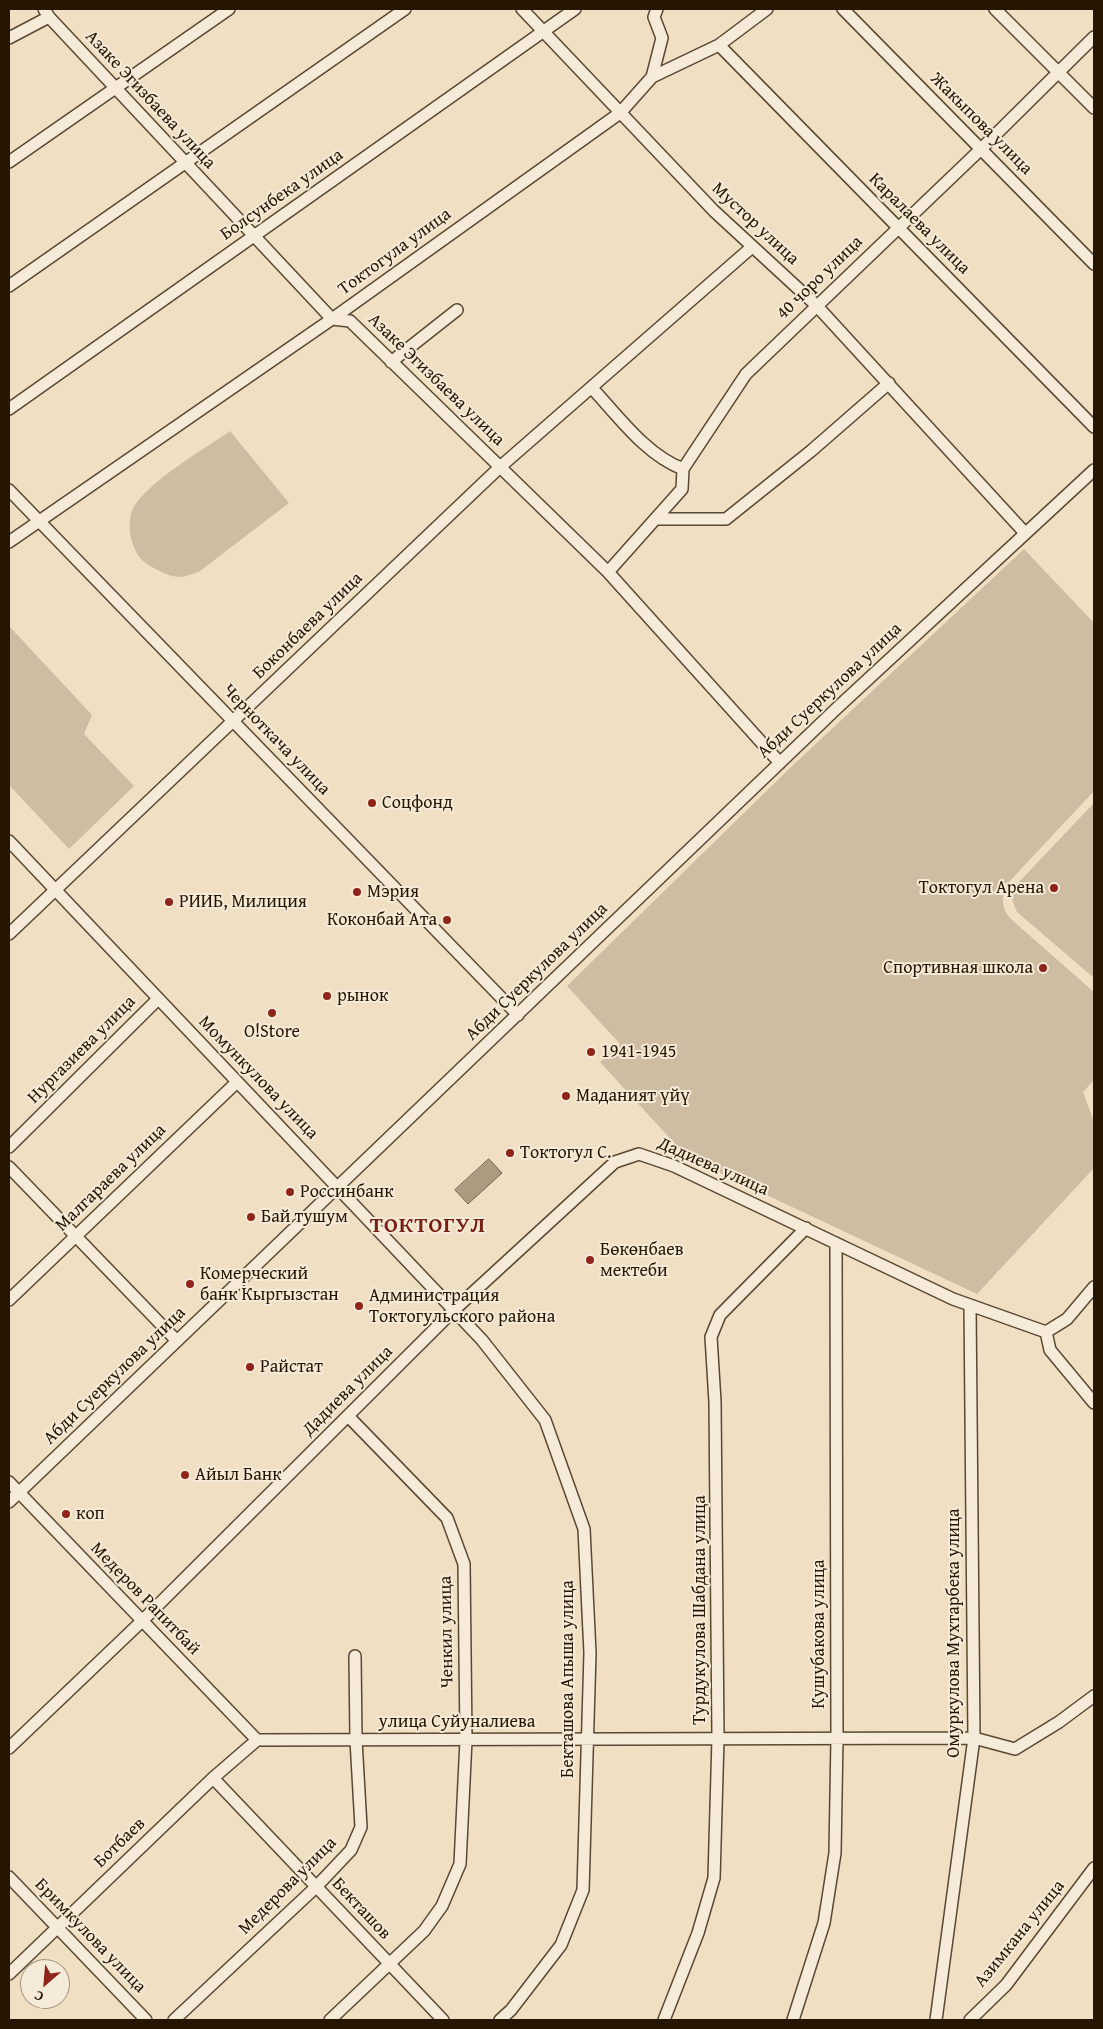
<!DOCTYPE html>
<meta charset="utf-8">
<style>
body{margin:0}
#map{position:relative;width:1103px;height:2029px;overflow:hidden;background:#f1dfc3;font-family:"Gentium Book Plus",serif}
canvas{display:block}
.frame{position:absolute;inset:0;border:10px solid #261601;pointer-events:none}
.north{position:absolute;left:20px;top:1959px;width:50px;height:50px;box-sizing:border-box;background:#f6ead8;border:1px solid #a39582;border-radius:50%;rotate:207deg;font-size:14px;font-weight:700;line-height:20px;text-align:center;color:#261601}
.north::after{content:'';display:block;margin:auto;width:18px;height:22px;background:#8f2418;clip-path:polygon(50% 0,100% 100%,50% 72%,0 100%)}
</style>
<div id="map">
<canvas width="1103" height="2029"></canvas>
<div class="frame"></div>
<div class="north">С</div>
</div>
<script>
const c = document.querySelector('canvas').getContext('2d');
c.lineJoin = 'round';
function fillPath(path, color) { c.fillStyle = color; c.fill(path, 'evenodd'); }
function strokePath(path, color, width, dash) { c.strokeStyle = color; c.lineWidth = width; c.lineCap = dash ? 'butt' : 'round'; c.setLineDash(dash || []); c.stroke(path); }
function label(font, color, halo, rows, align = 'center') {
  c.font = font + ' "Gentium Book Plus",serif'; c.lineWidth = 4; c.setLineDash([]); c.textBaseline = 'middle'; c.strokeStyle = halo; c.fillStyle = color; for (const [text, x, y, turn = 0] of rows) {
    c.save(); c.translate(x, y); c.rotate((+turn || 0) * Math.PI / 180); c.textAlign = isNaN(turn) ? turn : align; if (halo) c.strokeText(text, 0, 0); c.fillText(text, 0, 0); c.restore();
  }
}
const green = new Path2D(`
 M230,431L289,503L200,571C178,581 170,577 150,566C139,560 134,550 131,538C129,531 129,519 132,511C143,484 205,449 230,431Z
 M1024,549L1094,623V791L1007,884C1001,898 1001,909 1012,920L1094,992V1080L1083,1092L1094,1122V1168L977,1294L688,1158L600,1062L620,1044L567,986L790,768Z
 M9,626L92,715L84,734L134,786L69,849L9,785Z
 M1094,803V978L1017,912L1011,897L1017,884Z`);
const water = new Path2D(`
 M489,1159L502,1173L468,1204L455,1190Z`);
const minor = new Path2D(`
 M44,9L49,17L332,319L350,321L608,572L780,763
 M522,9L714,211L816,305L1025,533
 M843,9L1094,264
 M995,9L1094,108
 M9,38L49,17
 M719,45L1094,427
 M652,77L662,38L654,17L657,9
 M9,162L229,9
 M9,286L405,9
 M391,362L457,310
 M592,388C618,416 646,455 683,469
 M9,409L575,9
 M9,490L518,1015
 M655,519H726L811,451L889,383
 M9,542L332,319L620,113L652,77L719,45L767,9
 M608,572L682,489L683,469L746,374L981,149L1094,37
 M9,841L482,1340L545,1420L584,1529L590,1653L583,1890L561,1945L511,2010L500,2020
 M9,934L500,467L752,247
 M9,1147L158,999
 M9,1167L177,1341
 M9,1300L237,1082
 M1046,1332L1050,1350L1094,1403
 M1046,1332L1067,1319L1094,1287
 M9,1482L257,1740
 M9,1502L837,708L1094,470
 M257,1740L974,1738L1015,1749L1059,1722L1094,1696
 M9,1748L142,1621L454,1310L615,1162L639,1154L674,1166L953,1299L1046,1332
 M213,1778L443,2020
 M9,1877L146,2020
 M9,1974L213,1778L257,1740
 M174,2020L316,1887L351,1850L361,1827L356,1740L355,1656
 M330,2020L424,1931L442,1906L460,1864L466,1740L464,1564L447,1518L348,1416
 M664,2020L698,1933L714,1878L718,1739L715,1402L711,1337L720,1315L806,1228
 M793,2020L824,1923L835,1853L837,1738L836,1243
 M936,2020L974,1738L970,1305
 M970,2020L1006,1985L1094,1868`);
const markers = [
 [372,803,5,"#8f2418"],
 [1054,888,5,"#8f2418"],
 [357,892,5,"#8f2418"],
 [169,902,5,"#8f2418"],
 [447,920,5,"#8f2418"],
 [1043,968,5,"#8f2418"],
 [327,996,5,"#8f2418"],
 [272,1013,5,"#8f2418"],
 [591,1052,5,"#8f2418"],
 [566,1096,5,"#8f2418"],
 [510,1153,5,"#8f2418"],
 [290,1192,5,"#8f2418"],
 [251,1217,5,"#8f2418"],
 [590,1260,5,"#8f2418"],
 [190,1284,5,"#8f2418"],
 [359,1306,5,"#8f2418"],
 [250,1367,5,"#8f2418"],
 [185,1475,5,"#8f2418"],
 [66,1514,5,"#8f2418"]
];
const streetNames = [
 ["Азаке Эгизбаева улица",150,100,47],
 ["Жакыпова улица",981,124,45],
 ["Болсунбека улица",282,195,-35],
 ["Мустор улица",755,224,43],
 ["Каралаева улица",919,224,45],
 ["Токтогула улица",395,252,-36],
 ["40 чоро улица",820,278,-44],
 ["Азаке Эгизбаева улица",436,380,44],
 ["Боконбаева улица",308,626,-44],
 ["Абди Суеркулова улица",830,691,-43],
 ["Черноткача улица",276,740,46],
 ["Абди Суеркулова улица",537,972,-44],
 ["Нургазиева улица",82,1050,-45],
 ["Момункулова улица",258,1078,46],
 ["Дадиева улица",713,1167,24],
 ["Малгараева улица",111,1178,-44],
 ["Абди Суеркулова улица",115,1376,-44],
 ["Дадиева улица",348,1391,-45],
 ["Медеров Рапитбай",145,1599,46],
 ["Турдукулова Шабдана улица",700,1610,-90],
 ["Ченкил улица",447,1632,-91],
 ["Омуркулова Мухтарбека улица",954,1633,-90],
 ["Кушубакова улица",819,1634,-90],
 ["Бекташова Апыша улица",568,1679,-90],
 ["улица Суйуналиева",457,1722],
 ["Ботбаев",120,1843,-44],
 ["Медерова улица",288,1886,-45],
 ["Бекташов",361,1909,47],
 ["Азимкана улица",1020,1934,-51],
 ["Бримкулова улица",90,1936,46]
];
const poiNames = [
 ["Соцфонд",382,803],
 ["Токтогул Арена",1044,888,"right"],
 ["Мэрия",367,892],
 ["РИИБ, Милиция",179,902],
 ["Коконбай Ата",437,920,"right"],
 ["Спортивная школа",1033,968,"right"],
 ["рынок",337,996],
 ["O!Store",272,1032,"center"],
 ["1941-1945",601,1052],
 ["Маданият үйү",576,1096],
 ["Токтогул С.",520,1153],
 ["Россинбанк",300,1192],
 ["Бай тушум",261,1217],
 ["Бөкөнбаев",600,1250],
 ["мектеби",600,1271],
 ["Комерческий",200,1274],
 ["банк Кыргызстан",200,1295],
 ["Администрация",369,1296],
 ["Токтогульского района",369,1317],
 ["Райстат",260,1367],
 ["Айыл Банк",195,1475],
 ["коп",76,1514]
];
const districtNames = [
 ["ТОКТОГУЛ",428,1226]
];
fillPath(green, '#cebda2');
fillPath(water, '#ac9b81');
strokePath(water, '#76664e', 1);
strokePath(minor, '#594832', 14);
strokePath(minor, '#f6ead8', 11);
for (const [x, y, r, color] of markers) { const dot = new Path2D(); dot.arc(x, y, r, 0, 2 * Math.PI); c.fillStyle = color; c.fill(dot); strokePath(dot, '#f6ead8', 2); }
label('18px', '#261601', '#f6ead8', streetNames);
label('18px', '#261601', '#f6ead8', poiNames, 'left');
c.letterSpacing = '1px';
label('bold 22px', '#7a1f14', '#f6ead8', districtNames);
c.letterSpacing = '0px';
</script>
